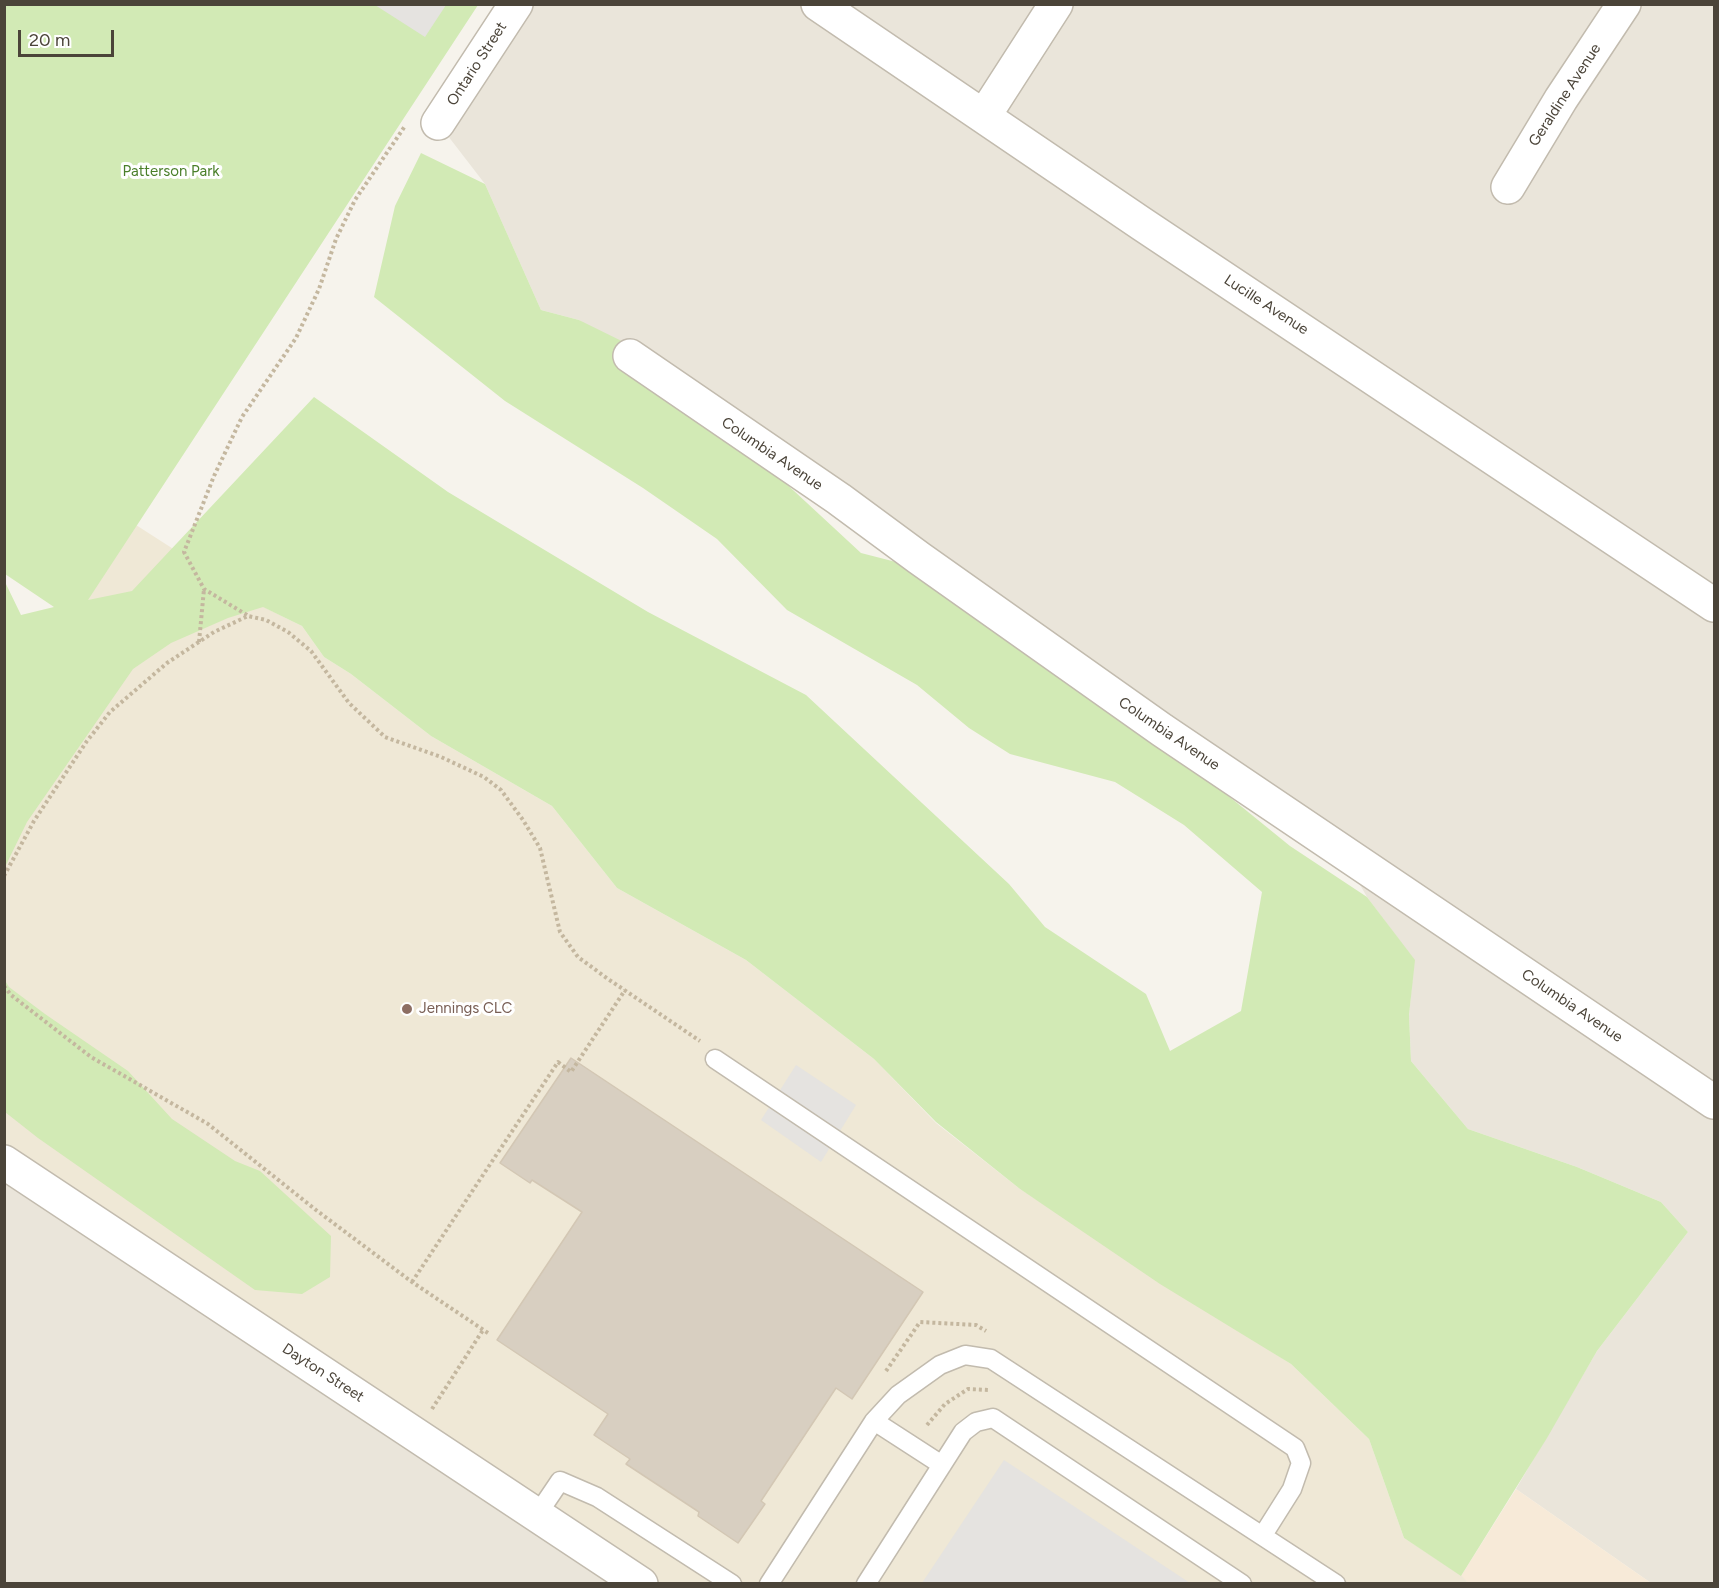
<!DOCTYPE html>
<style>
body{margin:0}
#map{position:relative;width:1719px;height:1588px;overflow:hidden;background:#f6f3ec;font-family:Figtree,sans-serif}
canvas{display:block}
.frame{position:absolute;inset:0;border:6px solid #4b4439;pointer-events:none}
.scale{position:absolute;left:18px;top:30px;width:96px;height:27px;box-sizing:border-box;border:3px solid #4b4439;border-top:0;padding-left:8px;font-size:18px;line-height:21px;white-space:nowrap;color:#4b4439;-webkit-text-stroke:4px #fff;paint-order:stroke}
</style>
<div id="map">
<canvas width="1719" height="1588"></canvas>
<div class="frame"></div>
<div class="scale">20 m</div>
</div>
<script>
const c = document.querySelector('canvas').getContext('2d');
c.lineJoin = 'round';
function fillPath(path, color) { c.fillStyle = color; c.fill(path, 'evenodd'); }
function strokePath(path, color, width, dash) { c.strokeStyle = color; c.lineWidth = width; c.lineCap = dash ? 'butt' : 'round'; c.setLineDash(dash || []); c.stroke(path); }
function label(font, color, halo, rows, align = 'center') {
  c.font = font + ' Figtree,sans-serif'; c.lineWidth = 6; c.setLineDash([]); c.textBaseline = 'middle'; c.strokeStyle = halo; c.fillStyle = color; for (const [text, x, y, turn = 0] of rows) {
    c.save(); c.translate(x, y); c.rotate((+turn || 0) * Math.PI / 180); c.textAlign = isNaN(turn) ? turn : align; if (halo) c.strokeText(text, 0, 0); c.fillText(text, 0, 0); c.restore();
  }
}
const residential = new Path2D(`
 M516,5H1714V1583H1651L1516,1489L1597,1351L1688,1232L1661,1202L1577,1167L1468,1129L1411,1061L1409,1016L1414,960L1367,897L1340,850L579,320L541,310L485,184L438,123Z
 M4,1162L641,1583H5Z`);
const commercial = new Path2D(`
 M1516,1489L1651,1583H1468L1461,1576Z`);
const education = new Path2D(`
 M136,525L262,606L302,626L324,657L351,674L431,736L552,806L617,888L746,960L874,1059L936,1123L1020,1189L1291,1364L1369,1439L1404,1538L1461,1575L1468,1583H641L5,1162V787L74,620Z`);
const green = new Path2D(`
 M5,5H478L88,600L132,591L314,397L448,492L648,612L806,695L1009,884L1045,927L1146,994L1170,1051L1241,1011L1262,892L1184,825L1115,782L1010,754L969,728L917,685L787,610L717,539L643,488L505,401L374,297L395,206L421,153L485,184L541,310L579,320L644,352L861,553L896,562L1178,755L1290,846L1367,897L1415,960L1409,1015L1411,1061L1468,1129L1577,1167L1661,1202L1688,1232L1597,1351L1547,1438L1461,1576L1404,1538L1369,1439L1291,1364L1160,1284L1020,1189L936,1122L874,1059L746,960L617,888L552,806L431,736L351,674L324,657L302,626L263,607L228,618L171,643L133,669L27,822L5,867V582L21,615L54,607L5,574Z
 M4,979L9,987L45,1014L128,1071L172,1119L235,1161L260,1171L331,1236L330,1277L302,1294L255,1290L38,1138L5,1112Z`);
const parking = new Path2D(`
 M375,5H446L425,37Z
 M796,1065L856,1105L821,1162L761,1120Z
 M1004,1460L1190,1583H922Z`);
const building = new Path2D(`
 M571,1058L923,1292L852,1399L836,1388L761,1501L765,1504L738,1543L698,1516L699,1512L626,1464L630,1459L594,1435L608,1414L497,1340L582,1212L532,1180L530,1183L500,1163Z`);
const path = new Path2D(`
 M247,615L204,589L184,552L214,476L242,417L296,338L319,289L336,239L355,200L405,126
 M199,642L204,589
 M4,876L34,821L87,741L110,712L167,663L214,632L248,616L266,620L288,632L311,651L349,703L385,737L441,757L484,777L501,790L523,820L540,848L560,932L578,957L608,979L700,1041
 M4,986L11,995L91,1057L208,1124L316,1210L412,1282L488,1333
 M412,1282L558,1062L571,1072L625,990
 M886,1371L920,1322L976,1325L986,1331
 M432,1409L483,1330
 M927,1425L945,1404L968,1389L989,1390`);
const service = new Path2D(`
 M715,1059L1295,1448L1301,1463L1292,1489L1263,1535
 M874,1421L942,1465
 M537,1515L560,1481L597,1497L732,1584
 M769,1584L874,1421L898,1395L940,1365L965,1355L991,1359L1336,1584
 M866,1584L963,1432L976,1422L993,1418L1242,1584`);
const minor = new Path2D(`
 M818,4L1142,224L1714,605
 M984,116L1056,4
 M438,123L516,4
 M1508,187L1561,99L1624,4
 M630,356L839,499L919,558L1162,730L1714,1102
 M4,1162L641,1584`);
const markers = [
 [407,1009,6,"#8d6e63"]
];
const streetNames = [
 ["Ontario Street",477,64,-57],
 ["Geraldine Avenue",1565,95,-57],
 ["Lucille Avenue",1266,305,33],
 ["Columbia Avenue",772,454,34],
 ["Columbia Avenue",1169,734,34],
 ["Columbia Avenue",1572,1006,34],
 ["Dayton Street",323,1373,33]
];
const parkNames = [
 ["Patterson Park",171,172]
];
const educationNames = [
 ["Jennings CLC",419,1009]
];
fillPath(residential, '#eae5da');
fillPath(commercial, '#f7ead8');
fillPath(education, '#efe8d6');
fillPath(green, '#d2eab5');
fillPath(parking, '#e5e3e0');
fillPath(building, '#d8cfc1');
strokePath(building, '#d3c7b4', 1.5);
strokePath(service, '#c2bbae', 21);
strokePath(minor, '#c2bbae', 36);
strokePath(path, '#c4b79f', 4, [3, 3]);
strokePath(service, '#fff', 18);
strokePath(minor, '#fff', 33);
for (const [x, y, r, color] of markers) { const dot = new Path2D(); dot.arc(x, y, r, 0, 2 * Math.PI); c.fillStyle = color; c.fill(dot); strokePath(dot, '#fff', 2); }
label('15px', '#4b4439', '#fff', streetNames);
label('15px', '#4a7f2a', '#fff', parkNames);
label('15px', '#785e54', '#fff', educationNames, 'left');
</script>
